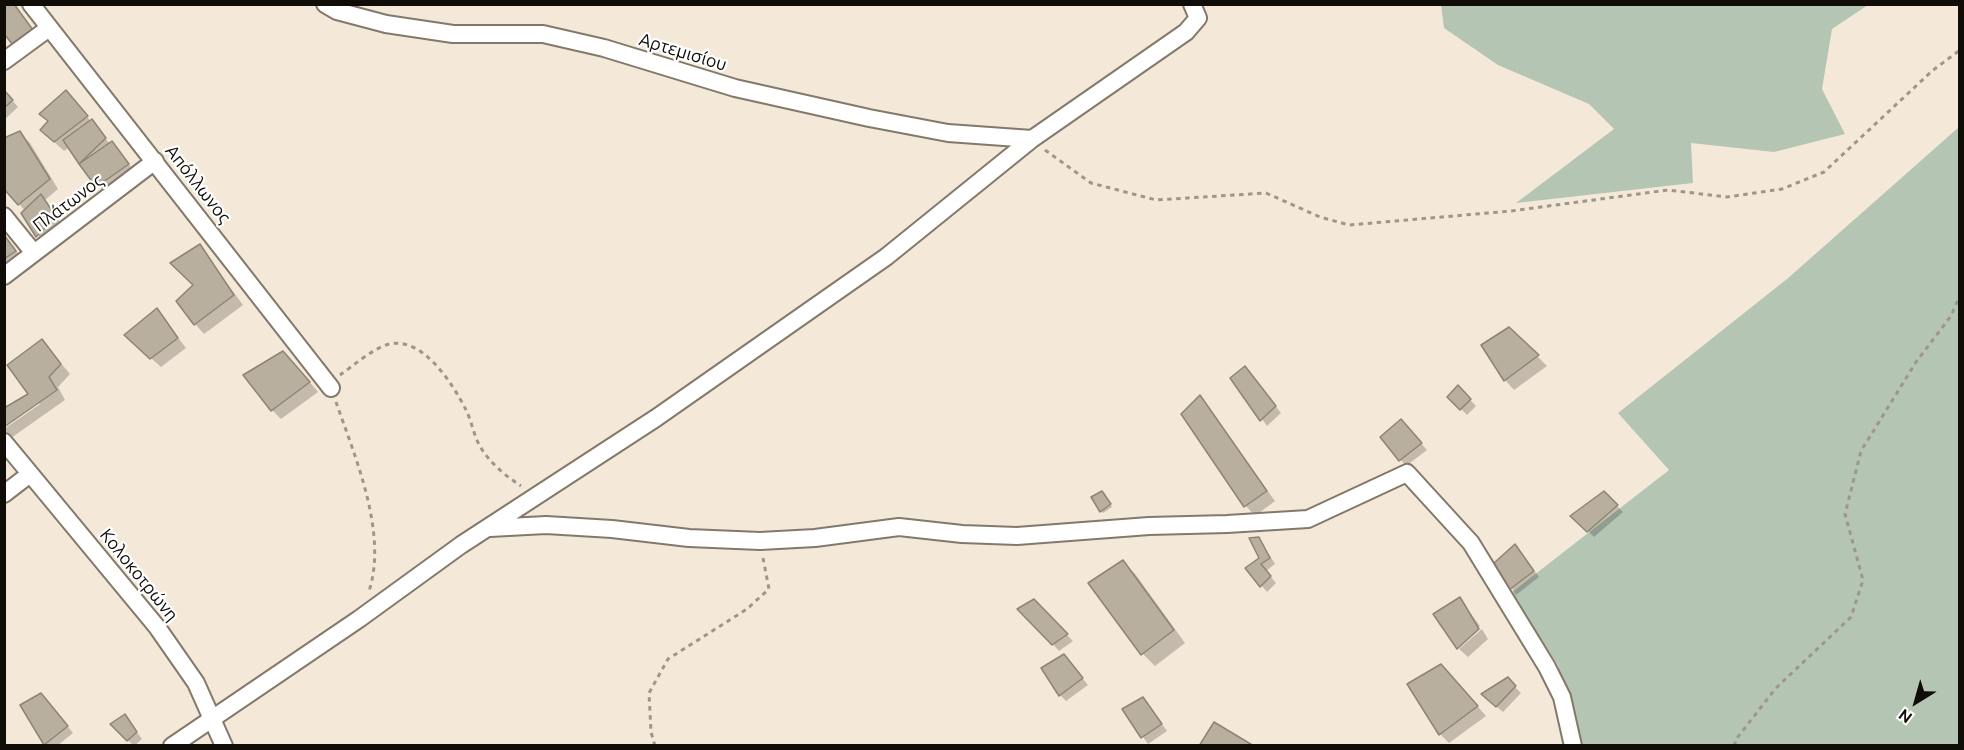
<!DOCTYPE html>
<meta charset="utf-8">
<style>
body{margin:0}
#map{position:relative;width:1964px;height:750px;overflow:hidden;background:#f4e9d8;font-family:Ubuntu,sans-serif}
canvas{display:block}
.frame{position:absolute;inset:0;border:6px solid #100d08;pointer-events:none}
.north{position:absolute;left:1886px;top:672px;width:60px;height:60px;-webkit-text-stroke:4px #fff;paint-order:stroke;rotate:217deg;font-size:16px;font-weight:700;line-height:24px;text-align:center;color:#100d08}
.north::after{content:'';display:block;margin:auto;width:21px;height:27px;background:#100d08;clip-path:polygon(50% 0,100% 100%,50% 72%,0 100%)}
</style>
<div id="map">
<canvas width="1964" height="750"></canvas>
<div class="frame"></div>
<div class="north">N</div>
</div>
<script>
const c = document.querySelector('canvas').getContext('2d');
c.lineJoin = 'round';
function fillPath(path, color) { c.fillStyle = color; c.fill(path, 'evenodd'); }
function strokePath(path, color, width, dash) { c.strokeStyle = color; c.lineWidth = width; c.lineCap = dash ? 'butt' : 'round'; c.setLineDash(dash || []); c.stroke(path); }
function label(font, color, halo, rows, align = 'center') {
  c.font = font + ' Ubuntu,sans-serif'; c.lineWidth = 4.5; c.setLineDash([]); c.textBaseline = 'middle'; c.strokeStyle = halo; c.fillStyle = color; for (const [text, x, y, turn = 0] of rows) {
    c.save(); c.translate(x, y); c.rotate((+turn || 0) * Math.PI / 180); c.textAlign = isNaN(turn) ? turn : align; if (halo) c.strokeText(text, 0, 0); c.fillText(text, 0, 0); c.restore();
  }
}
const green = new Path2D(`
 M1441,5L1868,4V5L1832,29L1822,89L1845,134L1774,152L1691,143L1693,183L1516,203L1614,129L1589,104L1498,65L1444,28Z
 M1959,127V745H1578L1558,665L1511,593L1669,470L1618,413L1787,279Z`);
const shadow = new Path2D(`
 M4,91L18,107L4,120Z
 M66,92L110,144L118,149L134,171L104,192L70,147L64,151L51,139L49,122Z
 M20,133L30,143L58,189L45,200L61,224L43,242L23,213L25,211L4,186Z
 M4,234L24,261L4,274Z
 M199,246L243,305L204,334L195,324V285Z
 M157,310L186,348L161,367L135,344Z
 M1509,328L1547,366L1514,390L1505,380Z
 M42,341L70,374L58,387L65,400L11,438L4,429L40,404L30,394Z
 M293,362L318,392L281,419L272,410Z
 M1251,374L1281,413L1267,426L1232,378Z
 M1458,387L1476,406L1467,415L1449,397Z
 M1200,397L1275,501L1255,516L1246,506L1183,414Z
 M1407,427L1427,450L1406,466L1382,437Z
 M1604,493L1623,512L1594,537L1573,516Z
 M1104,495L1112,507L1103,513L1101,511Z
 M1259,538L1275,564L1266,571L1276,583L1267,592L1247,568L1261,558Z
 M1515,546L1539,577L1516,595L1496,563Z
 M1123,562L1136,575L1185,643L1155,666L1143,654Z
 M1460,599L1480,626L1458,646Z
 M1033,601L1073,641L1059,651L1020,609Z
 M1482,629L1488,639L1468,657L1459,649Z
 M1069,662L1088,685L1066,701L1060,695Z
 M1450,675L1486,716L1449,743L1440,734Z
 M1507,679L1521,693L1503,712L1489,700Z
 M1143,699L1167,731L1148,744L1124,710Z
 M47,701L73,733L57,746L45,744Z
 M125,716L142,739L134,746L112,725Z`);
const building = new Path2D(`
 M4,4H14L33,30L13,45L4,34Z
 M4,90L13,100L4,108Z
 M66,90L88,116L54,142L40,130L48,121L39,114Z
 M92,119L106,138L79,164L63,140Z
 M20,131L50,179L18,205L4,189V138Z
 M112,141L129,164L96,187L79,164Z
 M41,194L56,217L36,237L21,213Z
 M4,235L16,251L4,259Z
 M200,244L234,295L194,325L176,301L193,285L170,263Z
 M157,308L178,338L150,359L124,335Z
 M1509,327L1539,355L1504,381L1481,345Z
 M42,339L61,364L49,377L57,390L4,427V408L28,394L7,365Z
 M283,351L310,382L271,411L243,375Z
 M1245,366L1276,406L1260,421L1230,378Z
 M1458,385L1471,399L1460,410L1447,397Z
 M1200,395L1267,491L1244,507L1181,414Z
 M1401,419L1422,443L1399,461L1380,437Z
 M1102,491L1111,504L1100,512L1091,497Z
 M1604,491L1618,505L1587,532L1570,516Z
 M1259,537L1270,558L1261,564L1271,576L1260,587L1245,568L1259,558L1249,538Z
 M1515,544L1534,571L1509,590L1494,563Z
 M1123,560L1174,630L1141,655L1088,583Z
 M1460,597L1479,629L1457,649L1433,614Z
 M1034,599L1068,634L1052,645L1017,609Z
 M1064,654L1083,678L1059,696L1041,668Z
 M1441,664L1478,706L1439,735L1407,684Z
 M1508,677L1516,686L1496,707L1481,694Z
 M41,693L68,726L44,745L20,705Z
 M1143,697L1162,724L1141,738L1122,709Z
 M125,714L137,732L127,741L110,724Z
 M1214,722L1254,746H1199Z`);
const path = new Path2D(`
 M1045,150L1091,183L1156,200L1266,193L1320,217L1349,225L1511,211L1668,190L1727,197L1782,189L1824,172L1932,71L1960,50
 M340,375C353,366 371,350 386,345C421,333 453,384 466,410C472,422 474,437 481,448C491,464 506,476 521,486
 M336,402C355,457 388,533 369,591
 M655,746L651,732L649,693L668,659L747,609L769,589L763,558
 M1734,746L1737,738L1776,688L1851,617L1863,580L1845,514L1861,451L1916,362L1951,316L1960,295`);
const minor = new Path2D(`
 M31,4L331,388
 M325,4L337,11L386,24L453,34H543L604,48L735,88L869,118L948,133L1032,139
 M4,61L49,28
 M4,216L34,253
 M4,276L155,161
 M4,442L157,627L196,683L224,746
 M4,494L30,474
 M490,528L546,525L612,529L689,538L760,541L815,538L899,527L962,534L1017,536L1149,526L1227,524L1308,519L1407,473L1471,543L1547,667L1562,697L1573,746
 M172,746L359,619L461,545L656,418L886,257L1032,139L1186,32L1198,18L1192,4`);
const streetNames = [
 ["Αρτεμισίου",683,52,17],
 ["Απόλλωνος",198,184,52],
 ["Πλάτωνος",68,203,-37],
 ["Κολοκοτρώνη",139,575,51]
];
fillPath(green, '#b5c5b4');
fillPath(shadow, '#0003');
fillPath(building, '#b9af9f');
strokePath(building, '#8e8475', 1.5);
strokePath(minor, '#83796a', 20);
strokePath(path, '#9e968a', 3, [4.5, 4.5]);
strokePath(minor, '#fff', 16);
label('18px', '#100d08', '#fff', streetNames);
</script>
